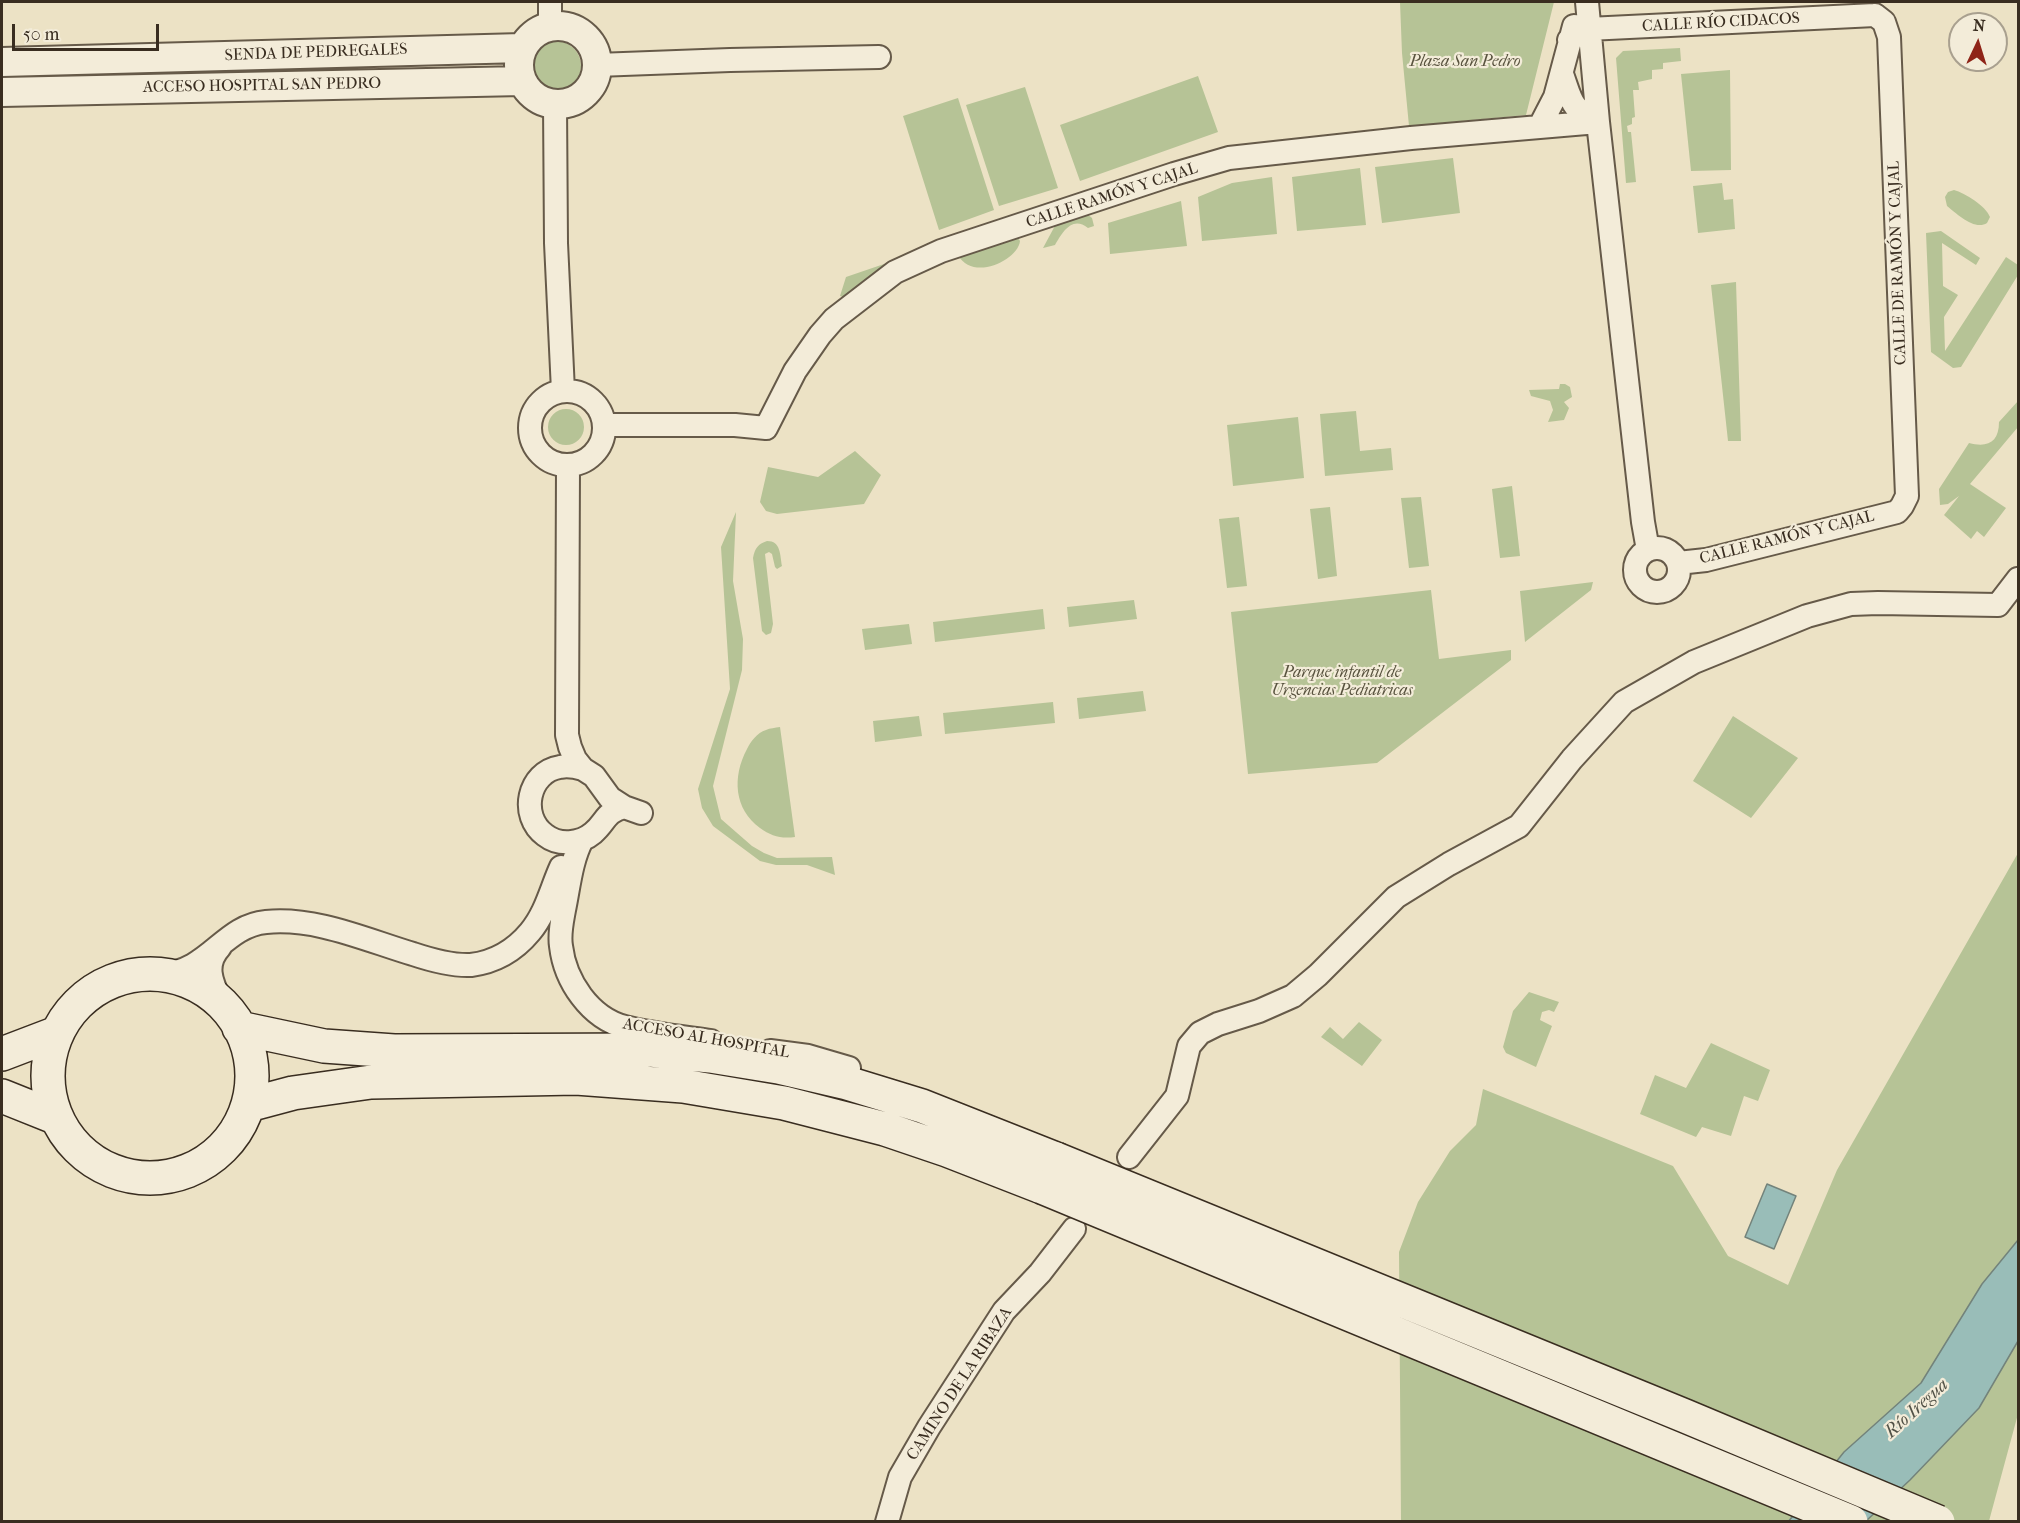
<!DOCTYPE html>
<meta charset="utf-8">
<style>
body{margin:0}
#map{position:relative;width:2020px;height:1523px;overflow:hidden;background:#ece2c5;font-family:"IM FELL French Canon",serif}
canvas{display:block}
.frame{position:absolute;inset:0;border:3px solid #392d20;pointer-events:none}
.north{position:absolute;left:1948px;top:12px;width:60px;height:60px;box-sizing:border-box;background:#f3ecd9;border:2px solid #a9a08f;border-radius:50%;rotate:4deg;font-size:16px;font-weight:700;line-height:24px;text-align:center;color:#392d20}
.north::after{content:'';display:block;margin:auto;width:21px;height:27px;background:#8f2418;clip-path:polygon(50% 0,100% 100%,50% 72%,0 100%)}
.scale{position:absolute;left:12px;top:24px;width:147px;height:27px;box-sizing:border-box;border:3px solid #392d20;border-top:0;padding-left:8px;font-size:18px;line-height:21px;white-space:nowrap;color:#392d20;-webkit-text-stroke:4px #f3ecd9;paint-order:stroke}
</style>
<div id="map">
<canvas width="2020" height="1523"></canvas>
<div class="frame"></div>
<div class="north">N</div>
<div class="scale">50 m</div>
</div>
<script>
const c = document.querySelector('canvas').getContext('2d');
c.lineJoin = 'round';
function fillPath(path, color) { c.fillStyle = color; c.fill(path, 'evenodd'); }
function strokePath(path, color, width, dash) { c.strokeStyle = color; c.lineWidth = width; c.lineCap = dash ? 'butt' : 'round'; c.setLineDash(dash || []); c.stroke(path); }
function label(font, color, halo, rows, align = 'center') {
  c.font = font + ' "IM FELL French Canon",serif'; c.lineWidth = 4.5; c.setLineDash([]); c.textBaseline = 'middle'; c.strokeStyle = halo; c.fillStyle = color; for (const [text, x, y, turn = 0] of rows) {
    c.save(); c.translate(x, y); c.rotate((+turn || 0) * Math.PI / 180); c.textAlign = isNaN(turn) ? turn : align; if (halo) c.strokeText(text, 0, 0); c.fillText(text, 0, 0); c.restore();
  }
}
const green = new Path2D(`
 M1400,2H1554L1526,115L1409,126L1402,53Z
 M531 66a25 25 0 1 1 50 0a25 25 0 1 1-50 0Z
 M1680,48L1681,61L1663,63V69L1652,70V79L1638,82L1639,90H1633L1635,117L1632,118V124L1627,126L1628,132H1631L1636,182L1626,183L1616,58L1623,51Z
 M1730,70L1731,170L1691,171L1681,74Z
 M1198,76L1218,132L1080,181L1060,125Z
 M1025,87L1058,188L999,206L966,105Z
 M958,98L994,210L939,230L903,116Z
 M1453,158L1460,213L1382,223L1375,167Z
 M1360,168L1366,225L1297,231L1292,177Z
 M1272,177L1277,234L1202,241L1198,197L1232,183Z
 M1722,183L1724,200L1733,199L1735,229L1698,233L1693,186Z
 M1954,190C1965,193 1986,206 1990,217L1987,223C1975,231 1957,214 1947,206L1945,197L1948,192Z
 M1181,201L1187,246L1110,254L1108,223Z
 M1087,214L1092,218L1094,226L1088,228C1072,215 1062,233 1055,245L1043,248L1057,222Z
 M1941,231L1980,258L1976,265L1942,243L1943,286L1958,295L1944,317L1945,351L2006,257L2018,265V275L1961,367L1953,368L1931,352L1926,233Z
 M1017,236L1020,241C1018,260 973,282 958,255Z
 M887,263L889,266L843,297L840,296L846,277Z
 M1736,282L1741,441H1728L1711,285Z
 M1560,384H1565L1570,387L1572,397L1564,402L1569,408L1564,420L1548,422L1553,410L1550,401L1531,396L1529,390L1559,389Z
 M2018,401V427L1970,484L2006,508L1984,537L1977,531L1971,539L1944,515L1959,496L1948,504L1940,505L1939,489L1969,443C1988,448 1999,442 1999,422Z
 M548 427a18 18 0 1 1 36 0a18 18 0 1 1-36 0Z
 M1356,411L1360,451L1391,448L1393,470L1325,476L1320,414Z
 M1298,417L1304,478L1233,486L1227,425Z
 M855,451L881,475L864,504L777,514L766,511L760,502L768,467L818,477Z
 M1512,486L1520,556L1500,558L1492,489Z
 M1421,497L1429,566L1409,568L1401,498Z
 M1330,507L1337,576L1318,579L1310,509Z
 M736,512L733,581L743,639L742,670L713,786L721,819L752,846L764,853L777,858L832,857L835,875L807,865H776L760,861L713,826L702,808L698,789L730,689L721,547Z
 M1239,517L1247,586L1227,588L1219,519Z
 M767,541C781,541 780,555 782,566L777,569L775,567L772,554L769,552L765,554L773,624L771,633L766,635L762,631L753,558C755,548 758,544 767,541Z
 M1593,582L1591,590L1525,642L1520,591Z
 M1431,590L1439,659L1511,650V660L1377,763L1248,774L1231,612Z
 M1134,600L1137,619L1069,627L1067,607Z
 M1043,609L1045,629L935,642L933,622Z
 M909,624L912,644L865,650L862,629Z
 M1143,691L1146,711L1079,719L1077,698Z
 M1053,702L1055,723L945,734L943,713Z
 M919,716L922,736L875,742L873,721Z
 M1733,716L1798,758L1751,818L1693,781Z
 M780,727L795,837C781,839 771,836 760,828C734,809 732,777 747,749C751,741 757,733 766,730C770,728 775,728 780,727Z
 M2018,853V1414L1989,1521H1401L1399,1252L1418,1202L1450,1151L1476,1125L1483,1089L1673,1166L1728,1256L1788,1285L1837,1170Z
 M1529,992L1559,1002L1554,1012L1549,1010L1542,1012L1540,1020L1552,1026L1536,1067L1506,1053L1503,1047L1513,1011Z
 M1359,1022L1382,1040L1362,1066L1321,1037L1330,1027L1343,1039Z
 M1711,1043L1770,1070L1758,1101L1744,1096L1731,1136L1702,1127L1696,1137L1640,1114L1655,1075L1686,1088Z`);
const water = new Path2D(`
 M1767,1184L1796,1196L1774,1249L1745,1237Z
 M2018,1240V1341L1979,1408L1910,1480L1866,1521L1788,1522L1844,1452L1921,1383L1982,1284Z`);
const minor = new Path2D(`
 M550,2V26
 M1587,2L1598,122L1643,522L1648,550
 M1569,40L1588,29L1875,15
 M597,65L730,60L879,57
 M1562,74C1572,102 1570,108 1598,122
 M555,104L556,243L563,391
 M1540,126L1555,97L1574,26
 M530 428a37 37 0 1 1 74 0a37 37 0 1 1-74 0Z
 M604,425H735L766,428L795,371L820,335L834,319L895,272L941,251L1174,174L1229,158L1411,138L1598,122
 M568,466L567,735L570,747L575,759L583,769L594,776L610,798L624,807L641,813
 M1635 570a22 22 0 1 1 44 0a22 22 0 1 1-44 0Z
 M1678,563L1706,560L1897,512L1902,506L1907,496L1889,37L1884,22L1875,15
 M583,769C576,767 569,765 560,767C528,772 519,816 545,835C559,846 580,844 593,833C606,822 605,812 624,807
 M582,840C571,861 569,886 564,910C562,921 559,934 561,946C565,981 590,1018 625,1027C653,1034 683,1037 711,1041
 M162,974C209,972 223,926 266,922C316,917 366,940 413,954C431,960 452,966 471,965C495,962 515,950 530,932C546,913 551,889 561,867
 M220,1000C211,981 204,964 220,947
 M770,1051L808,1056L849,1068
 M1129,1157L1177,1096L1189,1046L1200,1033L1218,1024L1259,1011L1293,996L1318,975L1396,897L1449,864L1519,826L1572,759L1624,702L1694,662L1807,616L1851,604L1878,603L1998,605L2018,579
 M887,1522L900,1477L929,1427L1004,1311L1040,1273L1074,1229`);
const tertiary = new Path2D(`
 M519 65a39 39 0 1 1 78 0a39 39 0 1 1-78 0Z
 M2,62L522,48
 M2,92L522,81`);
const secondary = new Path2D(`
 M48 1076a102 102 0 1 1 204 0a102 102 0 1 1-204 0Z
 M239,1028L324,1046L394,1051L650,1050L710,1056L778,1067L847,1083L922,1106L1056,1159
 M2,1054L57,1033
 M2,1096L57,1118
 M248,1105L293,1093L371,1082L576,1078L683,1086L784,1103L885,1129L947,1150L1042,1187`);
const secondaryBridge = new Path2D(`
 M1056,1159L1685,1416L1938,1522
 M1042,1187L1851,1522`);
const streetNames = [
 ["CALLE RÍO CIDACOS",1721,23,-3],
 ["SENDA DE PEDREGALES",316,53,-2],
 ["ACCESO HOSPITAL SAN PEDRO",262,86,-1],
 ["CALLE RAMÓN Y CAJAL",1112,196,-18],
 ["CALLE DE RAMÓN Y CAJAL",1898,263,-92],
 ["CALLE RAMÓN Y CAJAL",1787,538,-14],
 ["ACCESO AL HOSPITAL",706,1039,10],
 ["CAMINO DE LA RIBAZA",960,1384,-57]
];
const parkNames = [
 ["Plaza San Pedro",1465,62],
 ["Parque infantil de",1342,673],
 ["Urgencias Pediatricas",1342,691]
];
const waterNames = [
 ["Río Iregua",1917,1409,-42]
];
fillPath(green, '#b6c396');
fillPath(water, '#99bdb8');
strokePath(water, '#73837b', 1.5);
strokePath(minor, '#665a49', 26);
strokePath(tertiary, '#665a49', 32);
strokePath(secondary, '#392d20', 36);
strokePath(minor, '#f3ecd9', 22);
strokePath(tertiary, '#f3ecd9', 28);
strokePath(secondary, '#f3ecd9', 33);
strokePath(secondaryBridge, '#392d20', 36, []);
strokePath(secondaryBridge, '#f3ecd9', 33);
label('16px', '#392d20', '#f3ecd9', streetNames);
label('italic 16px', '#58523e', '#f3ecd9', parkNames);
label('italic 18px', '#515146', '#f3ecd9', waterNames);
</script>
